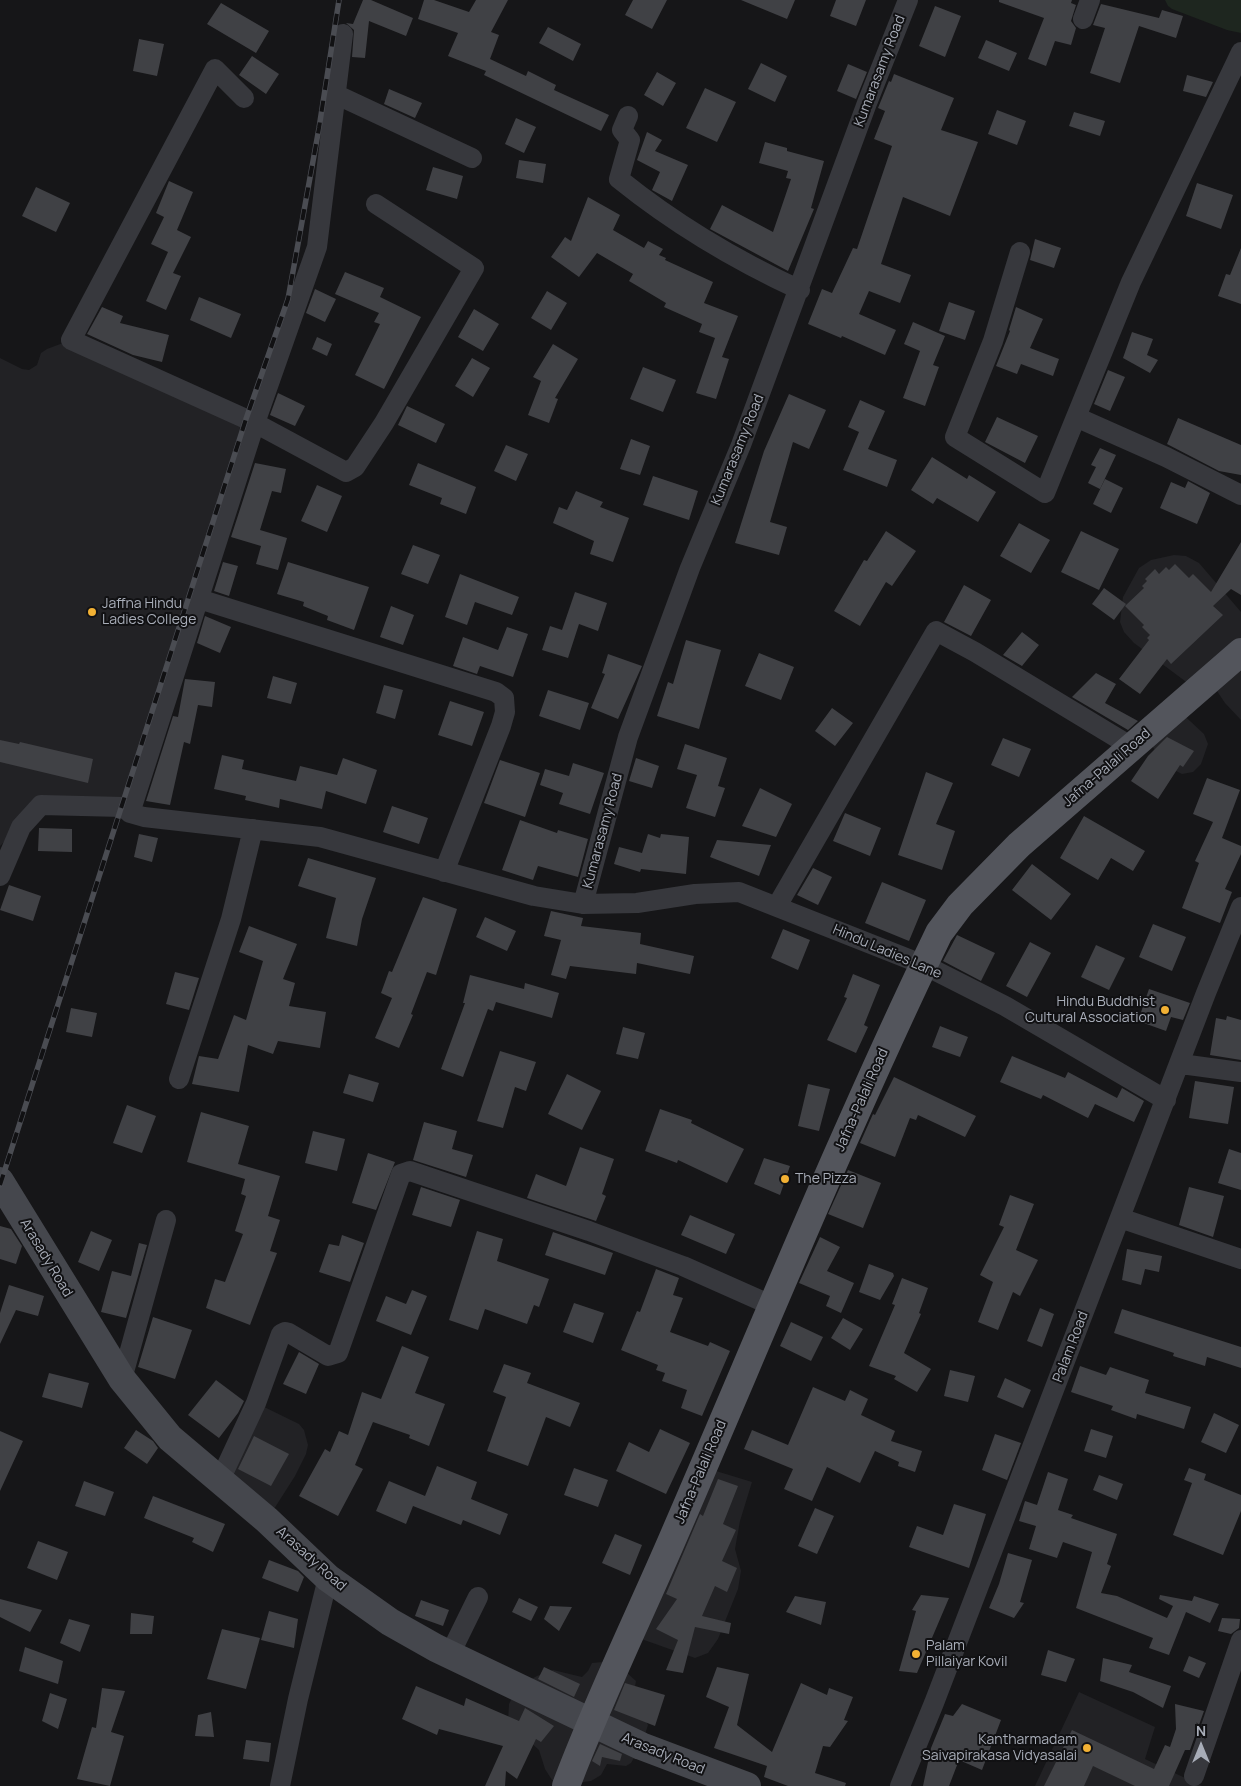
<!DOCTYPE html>
<style>
body{margin:0}
#map{position:relative;width:1241px;height:1786px;overflow:hidden;background:#161618;font-family:Manrope,sans-serif}
canvas{display:block}
.north{position:absolute;left:1176px;top:1721px;width:50px;height:50px;-webkit-text-stroke:4px #111113;paint-order:stroke;rotate:0deg;font-size:14px;font-weight:700;line-height:20px;text-align:center;color:#a8adb8}
.north::after{content:'';display:block;margin:auto;width:18px;height:22px;background:#a8adb8;clip-path:polygon(50% 0,100% 100%,50% 72%,0 100%)}
</style>
<div id="map">
<canvas width="1241" height="1786"></canvas>
<div class="north">N</div>
</div>
<script>
const c = document.querySelector('canvas').getContext('2d');
c.lineJoin = 'round';
function fillPath(path, color) { c.fillStyle = color; c.fill(path, 'evenodd'); }
function strokePath(path, color, width, dash) { c.strokeStyle = color; c.lineWidth = width; c.lineCap = dash ? 'butt' : 'round'; c.setLineDash(dash || []); c.stroke(path); }
function label(font, color, halo, rows, align = 'center') {
  c.font = font + ' Manrope,sans-serif'; c.lineWidth = 4; c.setLineDash([]); c.textBaseline = 'middle'; c.strokeStyle = halo; c.fillStyle = color; for (const [text, x, y, turn = 0] of rows) {
    c.save(); c.translate(x, y); c.rotate((+turn || 0) * Math.PI / 180); c.textAlign = isNaN(turn) ? turn : align; if (halo) c.strokeText(text, 0, 0); c.fillText(text, 0, 0); c.restore();
  }
}
const built = new Path2D(`
 M71,340L246,419L123,807L41,805L0,846V358L22,369L29,370L37,365L41,353L47,349Z
 M1174,555L1186,556L1199,563L1241,612V720L1225,703L1209,679L1197,690L1134,643L1124,632L1120,622L1123,597L1139,568L1151,560Z
 M1176,708L1204,734L1208,744L1201,764L1193,772L1182,774L1170,768L1160,758L1145,735Z
 M256,1403L299,1424L304,1430L308,1445L306,1454L295,1476L267,1520L220,1480Z
 M703,1467L752,1482L740,1521L735,1549L741,1571L738,1589L718,1639L708,1653L695,1658L630,1635Z
 M603,1662L626,1672L636,1681L634,1692L648,1725L641,1746L631,1763L626,1766L607,1764L601,1775L591,1781L567,1784L552,1780L545,1769L539,1750L508,1722L509,1704L518,1686L537,1676L553,1670L582,1677L588,1671L592,1663Z
 M1079,1692L1155,1727L1145,1759L1202,1786H1035Z`);
const green = new Path2D(`
 M1165,0H1241V33L1227,30L1172,9L1168,6Z`);
const building = new Path2D(`
 M363,0H371L413,18L406,36L369,21L365,58L352,57L354,30L346,23L353,24Z
 M424,0H434L469,12L476,0H508L491,32L499,35L490,59L526,76L528,71L556,85L554,90L609,115L601,131L484,75L486,71L448,56L458,33L418,19Z
 M633,0H667L652,29L625,15Z
 M741,0H795L787,19Z
 M836,0H866L856,26L830,16Z
 M999,0H1072L1071,3L1076,5L1071,21L1076,28L1071,45L1055,41L1046,66L1028,59L1044,18L999,2Z
 M221,3L269,31L256,53L207,24Z
 M1101,4L1159,18L1162,10L1183,16L1176,38L1139,26L1120,83L1090,73L1105,28L1093,25Z
 M935,6L961,16L945,57L919,46Z
 M548,27L581,44L573,61L539,43Z
 M139,39L164,44L157,76L133,71Z
 M986,40L1017,53L1009,71L978,58Z
 M252,56L279,74L266,94L239,75Z
 M761,63L787,76L775,102L748,89Z
 M848,64L867,72L856,99L837,91Z
 M657,72L676,83L663,106L644,95Z
 M894,74L954,98L941,130L978,142L950,216L903,197L881,264L911,275L900,303L869,291L859,314L896,330L885,355L842,336L841,338L808,324L822,289L832,293L853,248L857,249L892,146L874,139L885,111L878,108L889,81L891,82Z
 M1187,75L1213,82L1206,97L1183,91Z
 M705,88L736,102L717,142L686,128Z
 M389,89L422,103L415,118L384,104Z
 M997,110L1026,121L1017,145L988,134Z
 M1074,112L1105,121L1100,136L1069,126Z
 M516,118L536,127L524,153L505,144Z
 M647,132L662,140L655,151L688,165L672,201L652,190L660,172L637,160Z
 M765,142L787,148V151L824,161L811,208L814,209L788,271L710,229L722,205L773,232L791,179L786,178L788,171L759,163Z
 M519,160L546,164L543,183L516,178Z
 M433,167L463,176L457,199L426,190Z
 M169,181L193,192L177,230L191,237L173,273L181,276L166,310L146,301L168,252L151,244L164,217L156,213Z
 M1197,183L1233,195L1221,229L1186,216Z
 M36,187L70,203L56,232L22,216Z
 M588,197L620,215L613,230L644,248L648,241L663,249L659,255L666,258L665,260L713,282L704,303L738,316L722,357L729,359L716,399L696,393L715,338L699,332L702,324L664,307L666,303L629,281L633,274L597,253L579,277L551,257L565,237L571,241Z
 M1035,239L1061,248L1054,268L1030,260Z
 M1241,248V304L1218,296L1226,274L1230,275Z
 M345,272L384,288L380,297L421,317L384,389L355,375L380,324L374,322L379,313L335,294Z
 M315,289L336,299L325,322L306,313Z
 M547,291L567,303L551,330L531,318Z
 M199,297L241,314L231,338L190,320Z
 M949,302L975,311L965,340L939,331Z
 M102,307L123,316L120,323L169,335L162,362L133,355L87,334Z
 M1016,307L1043,319L1030,348L1059,359L1053,376L1021,364L1017,374L996,366L1010,331L1009,330Z
 M474,309L499,324L483,351L458,337Z
 M913,322L945,336L933,365L939,367L925,406L903,398L920,351L904,344Z
 M1132,332L1153,339L1147,355L1158,360L1150,373L1123,358Z
 M317,337L332,344L327,356L312,349Z
 M553,344L578,359L555,398L558,399L549,423L528,415L541,381L533,377Z
 M472,358L490,368L473,397L455,386Z
 M643,367L676,380L663,412L630,399Z
 M1108,370L1125,377L1110,411L1094,404Z
 M278,393L305,406L295,426L270,415Z
 M789,394L826,410L809,449L793,442L770,522L787,527L779,555L735,543L764,451Z
 M860,400L885,411L868,449L897,460L887,487L843,470L859,432L848,427Z
 M407,406L445,424L436,443L398,425Z
 M997,417L1038,436L1025,463L985,442Z
 M1178,418L1241,445V475L1219,471L1167,444Z
 M631,439L650,446L640,475L620,469Z
 M506,445L528,454L516,481L494,471Z
 M1100,448L1116,455L1100,489L1088,483L1096,467L1091,465Z
 M932,457L967,479L969,475L996,492L978,522L937,498L933,504L911,490Z
 M255,463L286,469L281,493L272,491L260,530L287,538L278,570L256,564L261,546L231,537Z
 M418,463L476,487L466,514L440,504L442,498L409,485Z
 M653,476L698,491L689,520L643,505Z
 M1105,479L1123,488L1111,513L1093,504Z
 M1188,481L1210,493L1197,524L1160,508L1171,482L1185,488Z
 M317,485L342,496L327,532L301,521Z
 M576,491L603,502L600,507L629,518L613,562L590,554L594,541L553,523L559,507L567,510Z
 M1019,523L1050,540L1031,573L1000,556Z
 M886,531L916,551L892,586L886,582L860,626L834,611L864,560L867,561Z
 M1081,531L1119,549L1099,590L1061,572Z
 M1241,542V595L1231,589L1213,606L1223,615L1171,664L1167,659L1140,694L1119,679L1149,640L1147,638L1150,635L1142,627L1144,625L1125,606L1144,588L1142,586L1147,581L1145,579L1155,569L1159,574L1166,567L1169,570L1175,564L1189,578L1193,574L1211,592Z
 M413,545L440,555L428,584L401,574Z
 M223,562L238,566L229,596L214,591Z
 M288,562L369,587L354,630L327,620L328,616L303,606L304,602L277,594Z
 M460,574L519,597L512,615L475,602L467,625L445,617Z
 M964,585L991,600L971,636L944,622Z
 M1104,588L1126,604L1114,620L1092,604Z
 M575,592L607,603L598,631L579,624L568,658L542,650L550,626L562,630Z
 M391,606L414,615L403,645L380,637Z
 M205,616L231,627L220,653L197,643Z
 M507,627L528,634L513,677L480,666L477,674L453,666L463,637L498,650Z
 M1022,632L1039,645L1022,666L1003,655Z
 M686,640L721,650L699,729L657,716L668,682L673,684Z
 M759,653L794,667L781,700L745,686Z
 M608,654L642,666L618,719L591,708L605,674L602,673Z
 M1096,673L1116,684L1105,703L1138,721L1128,730L1072,697Z
 M273,676L297,683L291,704L267,698Z
 M185,679L215,682L212,707L198,705L190,744L184,742L170,805L146,801L173,716L178,717Z
 M384,685L403,690L395,719L376,713Z
 M548,690L589,703L580,730L539,716Z
 M450,701L484,712L472,746L438,735Z
 M832,708L853,723L835,746L815,731Z
 M1167,737L1194,751L1183,767L1180,765L1158,799L1131,781L1148,756Z
 M1003,738L1031,749L1019,777L991,765Z
 M0,740L19,744L20,742L93,759L88,783L0,762Z
 M685,744L727,758L718,786L725,788L715,817L686,808L697,775L677,769Z
 M222,755L244,760L242,769L296,781L300,766L337,775L343,758L377,770L366,804L326,791L322,809L280,799L279,808L245,800L246,796L214,789Z
 M636,758L659,766L652,788L629,781Z
 M500,760L540,773L525,817L484,803Z
 M573,763L604,773L590,814L559,804L563,793L540,785L545,769L569,776Z
 M926,772L953,783L936,824L955,831L942,870L898,855Z
 M1207,778L1240,790L1222,838L1241,846V854L1225,889L1232,892L1220,923L1182,908L1199,863L1195,861L1213,822L1193,814Z
 M760,788L792,804L776,837L742,826Z
 M392,806L428,818L419,844L383,832Z
 M845,813L881,828L870,856L833,841Z
 M1084,816L1145,851L1133,871L1111,858L1098,880L1060,858Z
 M520,820L557,833L558,830L588,839L578,877L538,866L533,880L502,870Z
 M39,828L72,829V852L38,851Z
 M139,834L158,838L152,862L134,857Z
 M648,834L660,838L661,834L689,837L686,874L641,869L640,872L614,864L619,847L642,853Z
 M717,840L771,845L759,876L710,857Z
 M308,858L376,878L362,919L357,946L326,938L336,898L298,886Z
 M1032,864L1071,894L1051,920L1012,890Z
 M813,868L832,877L818,905L797,895Z
 M882,882L926,900L909,941L865,923Z
 M9,885L41,896L33,921L0,910Z
 M423,897L457,909L436,975L427,972L411,1014L413,1015L399,1048L375,1038L392,998L381,993L389,971L392,972Z
 M551,911L583,918L581,926L641,933L640,944L694,956L690,974L637,963L636,974L570,966L566,979L551,975L561,940L544,936Z
 M485,917L516,931L507,951L476,937Z
 M1153,924L1186,937L1172,971L1139,957Z
 M249,926L297,944L283,979L295,983L289,1006L326,1012L320,1048L278,1041L273,1054L248,1045L239,1092L192,1084L199,1056L218,1059L234,1015L246,1020L263,961L239,952Z
 M783,929L810,940L798,970L771,958Z
 M957,935L995,953L981,981L943,961Z
 M1030,942L1051,953L1027,997L1006,986Z
 M1096,945L1125,958L1109,990L1081,977Z
 M175,972L199,978L189,1010L166,1004Z
 M853,974L880,985L864,1025L868,1027L856,1053L827,1040L847,998L844,997Z
 M470,975L524,989L525,983L559,993L552,1018L496,1002L493,1011L488,1009L463,1077L441,1069L465,1003H463Z
 M1149,989L1190,1003L1183,1020L1171,1017L1166,1031L1138,1021Z
 M71,1008L97,1013L92,1037L66,1032Z
 M1227,1016L1241,1020V1060L1210,1055L1216,1018L1226,1020Z
 M940,1026L968,1037L960,1057L932,1047Z
 M623,1027L645,1033L638,1059L616,1054Z
 M500,1051L536,1062L526,1091L515,1087L503,1128L477,1121Z
 M1012,1056L1065,1078L1068,1072L1117,1098L1122,1088L1144,1101L1134,1122L1095,1104L1088,1118L1043,1095L1041,1099L1000,1082Z
 M349,1074L379,1083L373,1102L343,1093Z
 M567,1074L601,1091L582,1130L548,1114Z
 M894,1077L976,1116L965,1137L918,1115L916,1120L910,1118L895,1157L860,1143L873,1114L875,1115Z
 M1195,1081L1234,1087L1228,1124L1189,1118Z
 M808,1084L830,1089L819,1131L798,1126Z
 M127,1105L156,1116L142,1153L113,1143Z
 M660,1109L692,1120L691,1123L744,1149L727,1183L678,1160L677,1163L645,1151Z
 M201,1112L249,1126L238,1164L280,1176L268,1216L280,1220L270,1251L277,1253L250,1325L206,1308L215,1279L225,1282L243,1234L235,1231L246,1196L241,1194L245,1179L187,1162Z
 M424,1122L457,1131L452,1149L473,1155L466,1177L413,1160Z
 M313,1131L345,1139L337,1171L305,1163Z
 M580,1147L614,1159L602,1194L606,1196L596,1221L527,1198L536,1174L566,1186Z
 M1229,1149L1241,1153V1190L1218,1183Z
 M368,1153L395,1162L376,1210L352,1203Z
 M764,1158L790,1166L780,1195L754,1184Z
 M848,1170L881,1183L863,1228L828,1214Z
 M421,1187L460,1200L451,1227L412,1215Z
 M1189,1187L1224,1196L1213,1237L1179,1225Z
 M1010,1195L1034,1204L1016,1250L1038,1260L1020,1296L1013,1292L998,1330L978,1322L993,1282L980,1275L1004,1227L999,1225Z
 M690,1215L735,1234L726,1254L681,1235Z
 M0,1226L11,1229L22,1246L16,1264L0,1259Z
 M91,1231L112,1240L99,1271L78,1262Z
 M477,1231L503,1239L497,1261L549,1279L539,1307L534,1305L527,1324L485,1309L478,1330L449,1320Z
 M553,1232L613,1253L605,1275L545,1255Z
 M342,1235L364,1243L350,1282L319,1272L329,1244L339,1246Z
 M820,1237L840,1247L827,1271L854,1283L841,1313L826,1306L830,1296L799,1283Z
 M139,1243L147,1245L126,1318L101,1312L112,1271L131,1276Z
 M1127,1249L1162,1256L1159,1272L1145,1269L1141,1285L1122,1280Z
 M869,1264L893,1273L894,1276L880,1300L859,1292Z
 M656,1269L679,1278L673,1295L683,1298L670,1332L708,1346L710,1342L730,1351L702,1416L681,1408L687,1390L662,1381L665,1373L656,1370L658,1365L621,1350L637,1311L640,1312Z
 M902,1278L928,1288L919,1313L921,1314L904,1353L931,1369L917,1392L894,1379L896,1376L869,1366L895,1305L892,1304Z
 M9,1285L44,1296L38,1316L16,1310L0,1344V1313Z
 M412,1290L427,1296L411,1335L376,1321L386,1296L406,1304Z
 M574,1303L604,1313L593,1343L563,1332Z
 M1040,1308L1054,1314L1042,1347L1027,1341Z
 M1122,1309L1241,1347V1368L1207,1357L1205,1366L1173,1356L1174,1353L1114,1333Z
 M153,1317L192,1330L175,1379L138,1367Z
 M843,1318L863,1329L850,1350L831,1338Z
 M791,1322L823,1337L811,1361L780,1346Z
 M402,1346L429,1357L415,1393L445,1404L429,1446L409,1438L410,1435L373,1422L355,1465L363,1469L338,1516L299,1496L325,1449L330,1452L339,1431L348,1435L362,1392L381,1399Z
 M299,1352L319,1364L306,1394L283,1384Z
 M504,1364L531,1373L527,1383L580,1403L570,1427L546,1417L528,1466L487,1451L506,1397L493,1392Z
 M1080,1366L1106,1375L1110,1367L1149,1380L1145,1393L1191,1407L1184,1429L1137,1414L1136,1419L1111,1410L1113,1406L1071,1392Z
 M950,1370L975,1376L968,1402L944,1396Z
 M49,1373L89,1383L82,1408L42,1397Z
 M1005,1378L1031,1390L1023,1408L997,1397Z
 M216,1380L244,1401L238,1413L219,1438L188,1415Z
 M813,1387L845,1401L850,1390L868,1399L861,1415L895,1431L891,1441L922,1451L915,1472L898,1466L899,1462L875,1451L860,1483L827,1467L812,1501L784,1489L793,1469L744,1449L752,1430L788,1445Z
 M1214,1413L1239,1425L1226,1453L1201,1442Z
 M660,1429L690,1443L666,1494L616,1471L629,1442L649,1452Z
 M1091,1429L1113,1436L1106,1458L1084,1451Z
 M136,1430L153,1441L158,1448L147,1464L124,1448Z
 M0,1431L23,1441L0,1491Z
 M995,1434L1021,1443L1007,1480L982,1470Z
 M254,1436L289,1454L271,1486L238,1469Z
 M437,1466L477,1482L471,1499L508,1514L500,1535L463,1520L461,1525L413,1506L406,1524L376,1511L389,1481L425,1496Z
 M574,1468L608,1480L598,1507L564,1495Z
 M1189,1468L1206,1474L1204,1480L1241,1495V1511L1223,1555L1173,1535L1192,1483L1184,1480Z
 M1048,1472L1068,1479L1058,1510L1073,1515L1071,1518L1117,1534L1107,1564L1111,1566L1101,1593L1117,1596L1167,1618L1173,1606L1159,1599L1160,1595L1192,1601L1194,1596L1219,1604L1210,1623L1186,1612L1169,1655L1149,1648L1153,1638L1076,1608L1092,1552L1063,1542L1057,1558L1029,1549L1036,1526L1019,1521L1025,1501L1037,1505Z
 M1099,1475L1123,1484L1117,1500L1093,1490Z
 M718,1479L738,1486L723,1524L736,1530L722,1561L737,1568L727,1592L715,1586L702,1616L731,1623L729,1634L695,1627L683,1673L666,1670L678,1640L656,1629L677,1599L666,1594L700,1514L703,1516Z
 M84,1481L114,1492L105,1516L75,1506Z
 M153,1496L225,1524L213,1552L192,1542L194,1538L144,1518Z
 M954,1504L986,1514L969,1568L909,1547L917,1526L943,1535Z
 M815,1508L834,1516L817,1554L798,1546Z
 M615,1534L642,1545L630,1575L602,1563Z
 M38,1541L68,1552L57,1580L27,1568Z
 M1008,1553L1032,1560L1020,1602L1024,1603L1014,1618L989,1608L999,1584Z
 M269,1560L298,1571L304,1577L298,1592L262,1578Z
 M921,1595L949,1598L917,1673L899,1671L916,1611L912,1610Z
 M795,1596L826,1602L821,1625L786,1612Z
 M519,1598L538,1607L531,1621L512,1612Z
 M0,1599L42,1610L30,1632L0,1617Z
 M421,1600L449,1610L443,1626L415,1616Z
 M550,1606L572,1607L559,1631L544,1619Z
 M269,1611L298,1619L294,1648L261,1640Z
 M131,1613L154,1616L152,1634H130Z
 M1222,1618L1240,1619L1239,1628L1231,1634L1218,1631Z
 M69,1619L90,1625L80,1652L60,1643Z
 M222,1629L260,1638L246,1689L207,1679Z
 M25,1647L63,1661L58,1684L19,1671Z
 M1048,1650L1075,1659L1066,1682L1041,1675Z
 M1189,1656L1206,1663L1199,1678L1183,1671Z
 M1103,1658L1132,1665L1129,1672L1171,1686L1163,1708L1133,1692L1100,1681Z
 M544,1667L580,1684L574,1697L538,1679Z
 M717,1667L749,1674L737,1725L772,1752L801,1683L827,1695L829,1688L853,1697L844,1720L848,1721L830,1747L823,1746L815,1773L846,1783L845,1786H788L764,1777L767,1766L714,1748L729,1707L706,1697Z
 M625,1683L665,1695L655,1726L614,1710Z
 M416,1686L464,1706L466,1698L519,1721L525,1708L554,1726L541,1742L536,1739L517,1779L506,1771L505,1786H485L503,1746L439,1729L437,1735L402,1719Z
 M102,1688L125,1691L111,1732L124,1736L110,1786L77,1779L92,1727L96,1728Z
 M50,1693L67,1699L58,1729L42,1721Z
 M962,1704L1001,1720L982,1770L959,1760L949,1786H923L931,1748L945,1714L953,1716Z
 M1175,1704L1204,1711L1190,1750H1185L1169,1786H1135L1093,1766L1084,1786H1044L1072,1730L1154,1769L1165,1745L1170,1747L1176,1729Z
 M211,1712L214,1737L195,1736L198,1715Z
 M246,1740L271,1743L269,1762L243,1759Z
 M600,1744L622,1754L620,1761L602,1757L600,1766L592,1761Z`);
const street = new Path2D(`
 M1083,19L1090,0
 M343,34L317,247L255,423L346,472L355,467L384,423L474,268L376,204
 M335,94L472,158
 M244,98L215,69L71,340L255,423L130,813L144,817L320,837L534,896L583,904L637,903L695,894L739,892L924,965L1005,1006L1166,1100
 M628,116L622,130L630,140L619,179C676,225 733,259 800,290
 M1020,252L993,341L955,437L1045,493L1076,417L1166,457L1241,495
 M1076,417L1131,282L1241,52
 M199,599L496,692L504,698L505,712L501,726L444,872
 M0,876L21,827L41,805L123,807L130,813
 M583,904L628,737L690,568L741,445L867,103L908,0
 M777,906L936,631L975,652L1132,747
 M1181,1064L1241,1072
 M179,1079L231,919L253,829
 M1120,1218L1241,1259
 M122,1379L166,1220
 M220,1480L256,1403L281,1334L285,1332L289,1333L328,1356L338,1353L401,1174L410,1171L589,1231L683,1266L773,1306
 M450,1654L478,1597
 M1194,1776L1241,1640
 M280,1786L298,1699L328,1578
 M900,1786L934,1703L1206,993L1241,907`);
const secondary = new Path2D(`
 M0,1181L122,1379L170,1438L267,1520L328,1578L390,1622L436,1648L641,1746L747,1786`);
const primary = new Path2D(`
 M566,1786C598,1700 639,1617 675,1533C762,1332 844,1130 939,933L960,905L1019,845L1241,652`);
const rail = new Path2D(`
 M0,1185L246,419L288,299L319,128L339,0`);
const markers = [
 [92,612,5,"#f2b134"],
 [1165,1010,5,"#f2b134"],
 [785,1179,5,"#f2b134"],
 [916,1654,5,"#f2b134"],
 [1087,1748,5,"#f2b134"]
];
const streetNames = [
 ["Kumarasamy Road",880,71,-69],
 ["Kumarasamy Road",738,450,-68],
 ["Jafna-Palali Road",1107,768,-41],
 ["Kumarasamy Road",603,831,-75],
 ["Hindu Ladies Lane",887,952,23],
 ["Jafna-Palali Road",862,1100,-66],
 ["Arasady Road",46,1258,59],
 ["Palam Road",1071,1347,-69],
 ["Jafna-Palali Road",701,1472,-67],
 ["Arasady Road",311,1559,42],
 ["Arasady Road",663,1754,22]
];
const poiNames = [
 ["Jaffna Hindu",102,604],
 ["Ladies College",102,620],
 ["Hindu Buddhist",1155,1002,"right"],
 ["Cultural Association",1155,1018,"right"],
 ["The Pizza",795,1179],
 ["Palam",926,1646],
 ["Pillaiyar Kovil",926,1662],
 ["Kantharmadam",1077,1740,"right"],
 ["Saivapirakasa Vidyasalai",1077,1756,"right"]
];
fillPath(built, '#222225');
fillPath(green, '#1e261f');
fillPath(building, '#404145');
strokePath(street, '#37383d', 20);
strokePath(secondary, '#45474d', 28);
strokePath(primary, '#53555c', 28);
strokePath(rail, '#4a4c52', 5.5);
strokePath(rail, '#111113', 4, [11]);
for (const [x, y, r, color] of markers) { const dot = new Path2D(); dot.arc(x, y, r, 0, 2 * Math.PI); c.fillStyle = color; c.fill(dot); strokePath(dot, '#111113', 2); }
label('14px', '#a8adb8', '#111113', streetNames);
label('14px', '#a8adb8', '#111113', poiNames, 'left');
</script>
